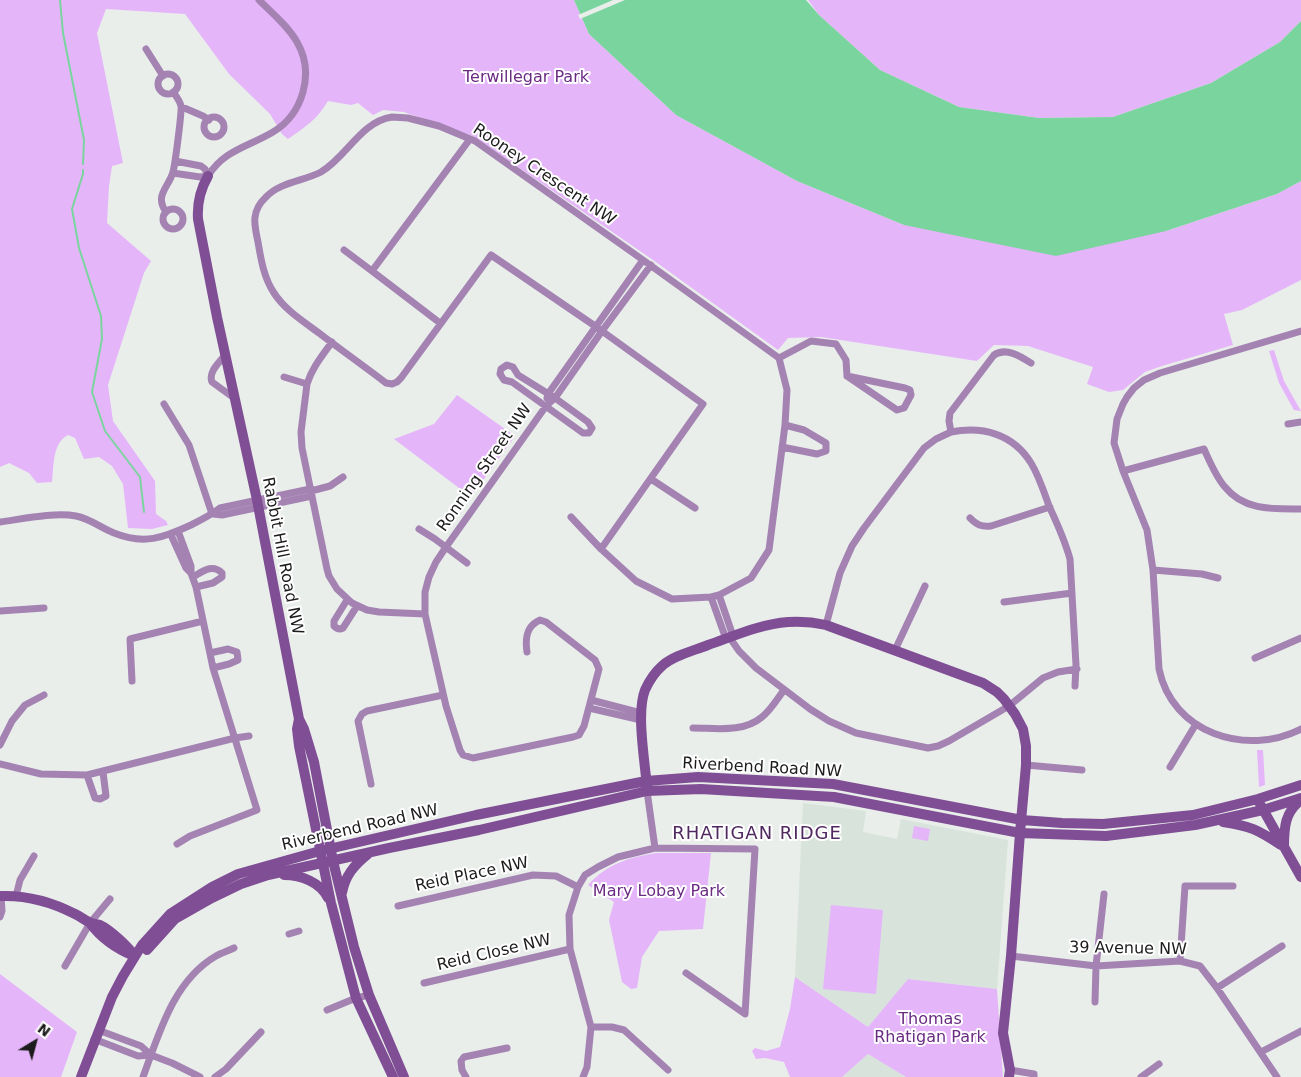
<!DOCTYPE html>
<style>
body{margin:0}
#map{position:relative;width:1301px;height:1077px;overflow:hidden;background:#e9eeeb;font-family:"DejaVu Sans",sans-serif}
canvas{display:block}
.north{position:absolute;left:10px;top:1017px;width:50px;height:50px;-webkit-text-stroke:4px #fff;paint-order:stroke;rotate:37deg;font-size:14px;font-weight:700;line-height:20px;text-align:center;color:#1b1c1b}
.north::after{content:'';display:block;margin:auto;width:18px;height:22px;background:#1b1c1b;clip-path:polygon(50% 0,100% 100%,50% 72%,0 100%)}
</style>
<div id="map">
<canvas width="1301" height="1077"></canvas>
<div class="north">N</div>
</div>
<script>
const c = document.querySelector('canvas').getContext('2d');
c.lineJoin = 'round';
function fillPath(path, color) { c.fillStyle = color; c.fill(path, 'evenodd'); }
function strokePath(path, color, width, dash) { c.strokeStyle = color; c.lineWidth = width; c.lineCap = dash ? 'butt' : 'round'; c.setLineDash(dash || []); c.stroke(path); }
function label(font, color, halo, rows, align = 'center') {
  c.font = font + ' "DejaVu Sans",sans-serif'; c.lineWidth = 4; c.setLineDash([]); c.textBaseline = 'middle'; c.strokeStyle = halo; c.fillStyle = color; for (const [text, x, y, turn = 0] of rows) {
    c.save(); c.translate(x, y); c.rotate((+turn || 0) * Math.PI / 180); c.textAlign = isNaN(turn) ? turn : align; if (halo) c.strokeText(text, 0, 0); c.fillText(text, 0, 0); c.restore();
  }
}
const built = new Path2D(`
 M803,803L866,811L863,832L897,839L901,819L1008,840L997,989L909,979L868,1027L795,977Z
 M868,1054L906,1077H842Z`);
const green = new Path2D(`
 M0,0H574L589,34L676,115L797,181L904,225L1166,231L1277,194L1301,181V280L1242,310L1224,314L1233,345L1162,366L1145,372L1123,390L1109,392L1087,384L1093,367L1028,346L994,345L977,361L821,337L788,338L778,350L653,260L473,136L404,112L383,110L373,115L358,103L351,105L328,101C316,121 306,126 288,139L282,134L270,114L229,74L185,14L106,9L97,33L123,163L112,166L109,186L107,223L151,261L144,273L108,385L113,421L155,481L156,514L166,521L168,525L152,529L128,528L123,484L112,466L99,457L84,459L75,438L68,435C52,443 54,467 52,482L37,483L29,473L9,463L0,467Z
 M808,0H1301V21L1280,42L1211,83L1113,117L1039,118L959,107L880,70L819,15Z
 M1274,350L1284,381L1301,411L1294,410L1279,383L1269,351Z
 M457,395L515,436L471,497L394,439L434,424Z
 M1257,750H1263L1265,785L1259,787Z
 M914,826L930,829L928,841L912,838Z
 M657,853H711L703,929L659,931L642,957L637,988L631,989L622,982L609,920L614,902L588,885C607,864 629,857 657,853Z
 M831,905L883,910L876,994L823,989Z
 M0,974L77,1032L61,1077H0Z
 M795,977L868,1027L908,979L997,989L1003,1077H906L868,1054L842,1077H790L784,1062L765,1058L756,1059L752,1051L755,1048L766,1051L780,1047L790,1009Z`);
const water = new Path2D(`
 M574,0H806L819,15L880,70L959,107L1039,118L1113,117L1211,83L1280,42L1301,21V181L1277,194L1166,231L1056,256L904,225L797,181L676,115L589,34Z`);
const pier = new Path2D(`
 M613,0H625L580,19L578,15Z`);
const stream = new Path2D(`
 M60,0L63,33L84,140L83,164
 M83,170V174L72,209L79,248L101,316L102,339L92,392L105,431L140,477L144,512`);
const street = new Path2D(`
 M146,49L163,76
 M158 84a10 10 0 1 1 20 0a10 10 0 1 1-20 0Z
 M182,107L203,116L209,120
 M392,117L408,118L439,126L475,141L643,260L779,358L787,390L785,425L769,550L751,578L719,595L711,597L672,599L636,581L601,549L703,404L595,326L491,255L401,378L397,382L392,384L386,383C364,366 341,350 319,333C303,321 285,310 274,293C264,278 261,260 258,242C254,224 251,211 266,197C280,182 304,181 321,172C347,157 360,122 392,117Z
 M204 127a10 10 0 1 1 20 0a10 10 0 1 1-20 0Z
 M175,161L201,166L205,169L208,176
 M173,173L200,177L208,176
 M208,176C224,150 248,147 273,132C303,114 315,73 297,42C288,26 272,13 259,0
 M163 219a10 10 0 1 1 20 0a10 10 0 1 1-20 0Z
 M166,212C154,195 169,187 173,172C175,165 182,111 181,106C180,101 176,96 173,92
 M344,250L372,271
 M440,323L372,271L470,139
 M1301,331L1160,373L1144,380L1134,388L1127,397L1123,404L1117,419L1114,443L1123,471L1147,530L1153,570L1159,669C1172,733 1246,757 1301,729
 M332,342C322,356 312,368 307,384L301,432L302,448L327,569L329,576L337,589L352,603L367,610L379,612L425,614
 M225,355C219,363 208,372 212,382L234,398
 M779,358L811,341L836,344L846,360L847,376L897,410L904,408L911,395L910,390L905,388L847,376
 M507,365L513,367L518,375L555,398L588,422L592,428L589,433H583L512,382L504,380L500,374L501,369Z
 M284,377L307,384
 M547,398L548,394L643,260
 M164,404L189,445L212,514
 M1288,424L1301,422
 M951,432C983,426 1013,434 1031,463C1039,476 1044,492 1049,506C1057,523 1065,541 1070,559L1076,665L1075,686
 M782,447L817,454L826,451V443L804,430L785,425
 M1123,471L1204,449C1210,462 1216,477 1225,487C1244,511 1274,509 1301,509
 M651,479L695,508
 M311,491L330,486L343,477
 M213,514L222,515L312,496
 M571,517L601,549
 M970,518C977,525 981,527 991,526L1050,507
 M0,522C22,519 55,512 76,516C91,519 101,528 114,533C144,545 163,538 191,525C201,520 211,515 220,508L310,489
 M419,529L435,539L467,563
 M171,535L186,568L191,573
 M1153,570L1202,574L1218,578
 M193,577C202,572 212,563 222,573V577L213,583L196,587
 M719,595L733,636
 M711,597L726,639
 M347,600L334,621V626C336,628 339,630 343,628L357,606
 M1004,602L1072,593
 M0,611L44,608
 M826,625L840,573L852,546L864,528L924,448L936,439L951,432L949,421L950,413L994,355C1006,347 1020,356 1031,363
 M730,638L739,651L756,668L810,709L829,721L856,733L928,748L938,746L949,741L1009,706L1043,678L1058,672L1077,669
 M895,650L925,586
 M527,652C525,639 526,626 540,620L546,622L595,660L599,669L584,726L579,735L573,737L473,758L463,755L460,750L446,706L425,614V592L429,577L436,562L446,547L546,406L555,398L602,331L651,265
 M210,653L228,649L237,652L238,660L229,664L213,668
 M1255,658L1301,638
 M132,681L130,639L203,621
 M591,700L641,713
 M589,708L641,720
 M693,728C716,728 743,733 762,717C771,710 777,699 784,690
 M0,745L12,721L25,705L44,695
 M0,764L41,774L87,775L235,738L249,736
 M1026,765L1082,770
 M1170,767L1196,724
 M87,775L95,798L100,799L106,796L103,772
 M371,784L358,721L362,714L367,711L443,695
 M647,791L655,848
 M177,844L190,836L257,810L213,668L196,587L191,573V566L178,531
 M16,896L20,880L34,856
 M398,906L533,875L556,876L578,887
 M0,917L2,911L1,896
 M289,934L299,931
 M1011,956L1096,966L1180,961L1200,966L1217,988L1277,1077
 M1180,961L1185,886H1233
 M65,966L90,923L110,899
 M424,983L570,949
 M1217,988L1282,946
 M1095,1002L1096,966L1104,894
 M327,1010L356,998L369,995
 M591,1027H612L624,1030L668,1070
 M98,1030L141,1046L151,1055L172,1063L200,1077
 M94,1039L138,1056L151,1055
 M1261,1052L1301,1031
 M1010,1070L1034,1074V1077
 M143,1077C159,1034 173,981 216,956C221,953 228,951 234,948
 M215,1077L226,1069L261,1032
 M466,1077L462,1070L461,1061L464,1057L507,1048
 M583,1077L587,1067L591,1027L570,949L569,915L578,887L585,875L598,867L618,857L655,848L755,849L745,1014L686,973
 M1141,1077L1159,1064`);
const secondary = new Path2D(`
 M208,176C200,190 197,204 198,219L217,317L257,500L299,719L304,729L314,762L333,861L354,947L369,995L404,1077
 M299,719L297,729L299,746L331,903L356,998L393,1077
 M647,788C645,761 636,713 645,690C649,681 655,672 663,665C675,655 693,651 708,645C734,636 761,624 788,622C801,621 813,622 826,625L983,683L997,692L1004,699L1015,714L1023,729L1026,746V765L1020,833L1011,956L1003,1033L1010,1070L1009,1077
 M1260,804L1301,877
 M1223,822C1251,826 1258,830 1281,845
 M1284,847C1284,827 1285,812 1301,800
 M284,875C301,875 320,882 328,898
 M342,893C345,876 354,865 368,854
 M0,896C26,895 52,902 75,914C80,916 84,920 89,922C92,924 97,924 100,925C111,930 128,947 135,956
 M90,923C101,938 117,949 134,956
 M147,950L175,919L212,898L241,884L268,875L389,848L479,830L647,791L701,789L834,797L1020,833L1106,836L1195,825L1263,810L1301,798
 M81,1077L112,997L123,976L142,945L170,914L212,887L238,874L320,851L476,815L646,781L698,777L833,784L1022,820L1062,823L1103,824L1193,815L1258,799L1301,785`);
const parkNames = [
 ["Terwillegar Park",526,78],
 ["Mary Lobay Park",659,892],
 ["Thomas",930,1020],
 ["Rhatigan Park",930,1038]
];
const streetNames = [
 ["Rooney Crescent NW",544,175,34],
 ["Ronning Street NW",485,468,-55],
 ["Rabbit Hill Road NW",282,556,79],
 ["Riverbend Road NW",762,768,3],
 ["Riverbend Road NW",360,828,-13],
 ["Reid Place NW",472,875,-12],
 ["39 Avenue NW",1128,949,1],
 ["Reid Close NW",494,953,-13]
];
const neighbourhoodNames = [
 ["RHATIGAN RIDGE",757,834]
];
fillPath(built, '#d7e3db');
fillPath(green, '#e5b5fa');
fillPath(water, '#7ad49d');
fillPath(pier, '#e9eeeb');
strokePath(stream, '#7ad49d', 2);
strokePath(street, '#a483b3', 7);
strokePath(secondary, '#804e95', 10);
label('16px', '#6a2b83', '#fff', parkNames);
label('16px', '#1b1c1b', '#fff', streetNames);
c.letterSpacing = '1px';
label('18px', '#4f285f', '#fff', neighbourhoodNames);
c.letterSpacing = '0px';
</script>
